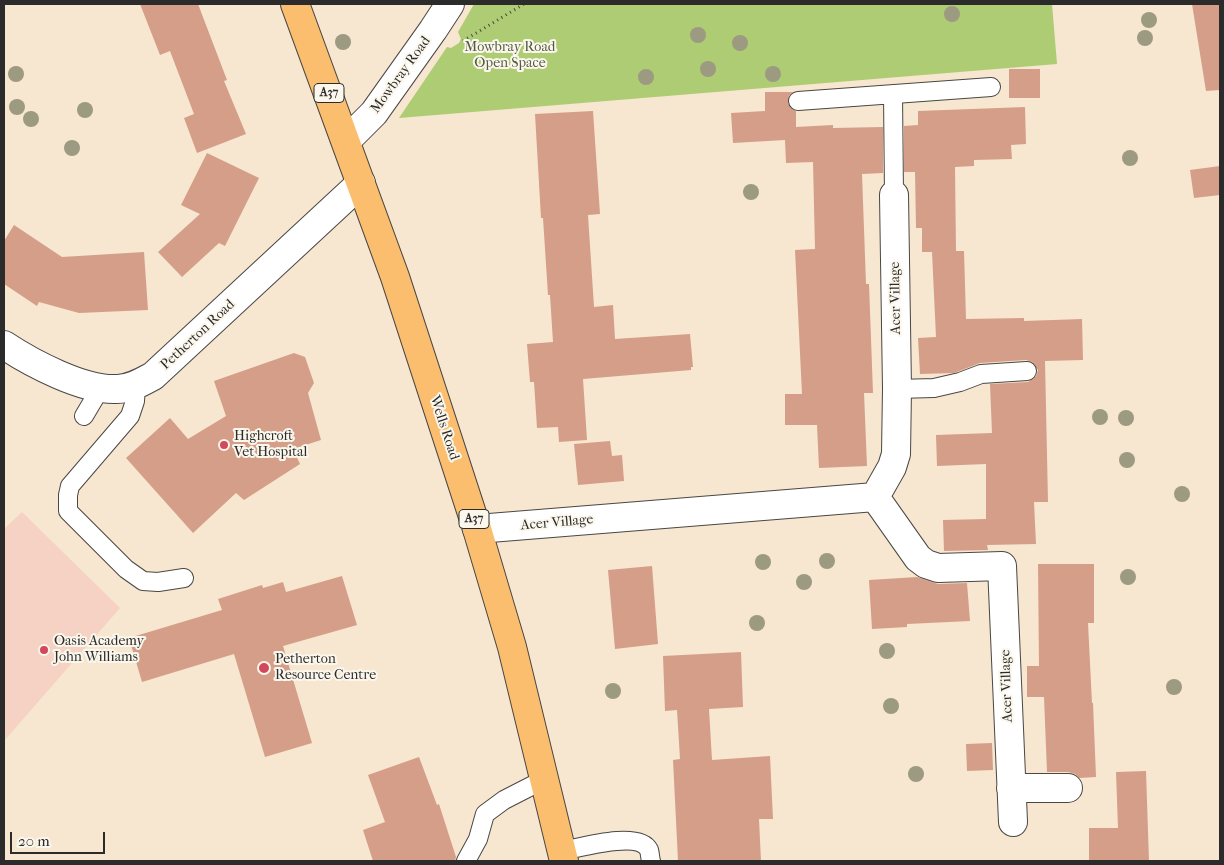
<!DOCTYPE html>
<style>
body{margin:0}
#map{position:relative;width:1224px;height:865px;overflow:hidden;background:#f7e6d0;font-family:"IM FELL French Canon",serif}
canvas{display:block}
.frame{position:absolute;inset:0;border:5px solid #2b2b2b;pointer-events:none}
.scale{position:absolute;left:10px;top:832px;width:95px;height:22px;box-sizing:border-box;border:2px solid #2b2b2b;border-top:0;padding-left:6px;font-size:15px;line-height:18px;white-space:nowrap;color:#2b2b2b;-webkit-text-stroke:4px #fbf7ec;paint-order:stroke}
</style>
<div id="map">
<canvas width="1224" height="865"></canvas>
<div class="frame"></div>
<div class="scale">20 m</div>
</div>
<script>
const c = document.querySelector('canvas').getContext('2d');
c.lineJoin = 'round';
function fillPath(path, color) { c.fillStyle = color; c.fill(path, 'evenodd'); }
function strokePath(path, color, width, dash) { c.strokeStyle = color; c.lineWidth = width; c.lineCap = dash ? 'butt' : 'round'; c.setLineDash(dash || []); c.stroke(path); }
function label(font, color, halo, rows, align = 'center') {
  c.font = font + ' "IM FELL French Canon",serif'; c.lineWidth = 4; c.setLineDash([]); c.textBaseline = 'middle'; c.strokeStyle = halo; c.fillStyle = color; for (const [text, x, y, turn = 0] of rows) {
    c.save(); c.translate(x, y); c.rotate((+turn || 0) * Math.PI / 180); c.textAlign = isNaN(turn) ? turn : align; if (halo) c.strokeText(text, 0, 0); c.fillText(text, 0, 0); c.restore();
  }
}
const built = new Path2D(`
 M22,512L120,608L4,741V529Z`);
const green = new Path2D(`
 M474,4H1052L1057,64L399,118L447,47L451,48L459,43L461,39L458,32Z`);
const building = new Path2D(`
 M140,4H198L227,80L224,81L246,134L197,153L184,118L194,114L170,51L160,55Z
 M1192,4H1220V90L1206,91Z
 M1009,69H1040V98H1009Z
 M765,92H793L789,96L788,102L790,107L796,111V127L833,125V128L883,127V173L862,174L866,284H869L873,393H864L867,466L819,468L817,425H785V394H802L795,250L815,249L813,162L786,163L785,140L733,143L731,113L765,111Z
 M1025,107L1026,144L1011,145L1012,159L974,160V166L955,167L956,251H964L966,319L1024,318V321L1082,319L1083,360L1045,361L1048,502H1034L1036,544L987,545L988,550L944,551L943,520L986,519V464L937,466L936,435L992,433L990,384L1028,382L1036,376L1038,370L1032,362L1026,360L980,363L954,373L920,374L918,338L936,337L932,252H922V228H916L915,172H904V126L918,125V111Z
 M593,111L600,214L588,215L594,307L613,305L615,339L690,334L693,367H691V370L583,379L587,440L559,442L558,427L537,428L534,382H530L527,344L553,342L550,295H548L543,218H541L535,114Z
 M207,153L259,178L225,246L219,243L182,277L158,252L200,214L181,205Z
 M1220,166V195L1194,198L1190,170Z
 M14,225L62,257L144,252L148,310L79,313L39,302L37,306L4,284V241Z
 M294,353L305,357L314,383L308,393L321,440L293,449L300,464L244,500L236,493L193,533L126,458L170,418L188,439L226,416L214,381Z
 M610,441L612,456L622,455L624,481L578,485L574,444Z
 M1038,564H1094V623H1088L1092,703H1093L1096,777L1079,778L1075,774L1068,772H1047L1044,697H1027V666H1039Z
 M652,566L658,644L615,649L608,570Z
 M342,576L357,625L283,646L312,743L265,757L234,654L142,682L129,638L222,610L218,599L262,585L263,588L283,582L286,592Z
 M917,577L938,584L967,583L970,621L907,624V627L872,629L869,580Z
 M741,652L743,707L709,709L712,760L770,756L773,819H759L761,861H678L673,760L680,759L677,710L665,711L663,656Z
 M992,743L993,770L967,771L966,744Z
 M419,757L437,805L439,804L456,857L455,861H373L363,830L385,822L368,775Z
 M1146,771L1149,861H1089V828H1118L1116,772Z`);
const path = new Path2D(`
 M463,41L524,4`);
const service = new Path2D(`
 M893,94L894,195
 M798,101L991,87
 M136,385L135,401L130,416L70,486L68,495V511L126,569L143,581L158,582L184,578
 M897,389L934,388L960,382L981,374L1027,371
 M84,416L100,389
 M562,851C579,848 639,830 649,850C650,853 650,858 651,861
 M466,861L478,839L485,814L504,800L545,779`);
const minor = new Path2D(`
 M346,141L374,113L433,30L450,4
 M894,195L897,389L896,454L892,467L875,497L918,558L926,564L938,568L1002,566L1013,822
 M4,345C31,363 84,391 117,389C130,389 142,382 153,376L361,183
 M477,529L875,497
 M1011,788H1068`);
const trunk = new Path2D(`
 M295,4L395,277L477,529L512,647L564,861`);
const trees = [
 [952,14],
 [1149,20],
 [698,35],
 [1145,38],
 [343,42],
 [740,43],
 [708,69],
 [16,74],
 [773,74],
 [646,77],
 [17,107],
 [85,110],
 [31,119],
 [72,148],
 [1130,158],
 [751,192],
 [1100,417],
 [1126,418],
 [1127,460],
 [1182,494],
 [827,561],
 [763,562],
 [1128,577],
 [804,582],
 [757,623],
 [887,651],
 [1174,687],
 [613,691],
 [891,706],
 [916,774]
];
const markers = [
 [224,445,5,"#d1495b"],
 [44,650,5,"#d1495b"],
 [264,668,6,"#d1495b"]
];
const shields = [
 [329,93,30],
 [474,519,30]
];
const shieldNames = [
 ["A37",329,93],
 ["A37",474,519]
];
const parkNames = [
 ["Mowbray Road",510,48],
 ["Open Space",510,64]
];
const streetNames = [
 ["Mowbray Road",401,75,-54],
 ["Acer Village",896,298,-91],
 ["Petherton Road",198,335,-43],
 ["Wells Road",444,428,72],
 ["Acer Village",557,523,-5],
 ["Acer Village",1007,686,-92]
];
const poiNames = [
 ["Highcroft",234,437],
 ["Vet Hospital",234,453],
 ["Oasis Academy",54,642],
 ["John Williams",54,658],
 ["Petherton",275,660],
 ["Resource Centre",275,676]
];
fillPath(built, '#f5d2c3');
fillPath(green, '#adcc73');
fillPath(building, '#d59e88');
strokePath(service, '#4a4744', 20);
strokePath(minor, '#4a4744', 30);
strokePath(trunk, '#4a4744', 30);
strokePath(path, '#4a4744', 3, [1, 4]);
strokePath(service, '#fff', 18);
strokePath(minor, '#fff', 28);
strokePath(trunk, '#fabe6e', 28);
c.fillStyle = '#9c9a81';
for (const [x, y] of trees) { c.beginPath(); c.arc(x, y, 8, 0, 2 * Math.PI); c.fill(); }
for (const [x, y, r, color] of markers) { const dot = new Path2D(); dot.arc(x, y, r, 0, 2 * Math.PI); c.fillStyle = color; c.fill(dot); strokePath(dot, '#fbf7ec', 2); }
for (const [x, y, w] of shields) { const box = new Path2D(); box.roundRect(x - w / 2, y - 9.5, w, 19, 4); c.fillStyle = '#fbf7ec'; c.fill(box); strokePath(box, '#2b2b2b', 1); }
label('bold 12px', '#2b2b2b', null, shieldNames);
label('14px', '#525b41', '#fbf7ec', parkNames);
label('14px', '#2b2b2b', '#fbf7ec', streetNames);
label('14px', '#2b2b2b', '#fbf7ec', poiNames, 'left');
</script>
